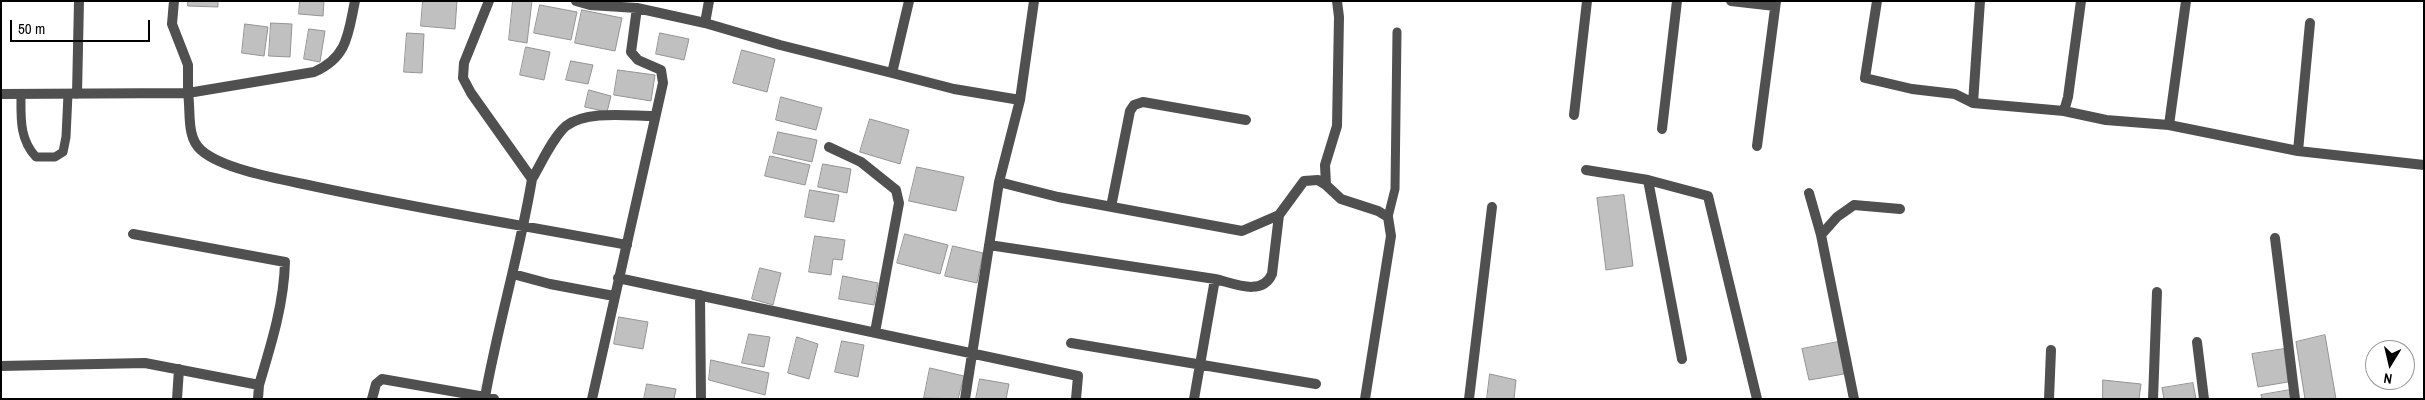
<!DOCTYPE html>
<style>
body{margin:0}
#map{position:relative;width:2425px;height:400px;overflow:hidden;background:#fff;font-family:"Archivo Narrow",sans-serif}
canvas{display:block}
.frame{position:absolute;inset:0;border:2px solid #000;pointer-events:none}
.north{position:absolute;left:2365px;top:340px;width:50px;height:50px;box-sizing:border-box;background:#fff;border:1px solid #999;border-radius:50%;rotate:189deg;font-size:14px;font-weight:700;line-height:20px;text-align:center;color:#000}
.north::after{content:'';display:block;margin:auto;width:18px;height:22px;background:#000;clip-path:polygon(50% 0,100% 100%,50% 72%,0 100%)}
.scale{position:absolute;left:10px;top:20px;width:140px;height:22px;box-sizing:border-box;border:2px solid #000;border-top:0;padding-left:6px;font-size:15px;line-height:18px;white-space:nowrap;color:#000;-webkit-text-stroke:4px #fff;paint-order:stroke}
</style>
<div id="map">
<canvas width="2425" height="400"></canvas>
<div class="frame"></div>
<div class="north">N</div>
<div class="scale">50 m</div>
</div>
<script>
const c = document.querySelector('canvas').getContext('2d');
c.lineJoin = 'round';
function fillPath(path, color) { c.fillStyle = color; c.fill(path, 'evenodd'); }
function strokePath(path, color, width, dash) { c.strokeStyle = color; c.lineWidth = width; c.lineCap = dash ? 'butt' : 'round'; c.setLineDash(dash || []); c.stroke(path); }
const building = new Path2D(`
 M188,1H218V7L188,6Z
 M300,1H324L323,16L299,14Z
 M423,1H457L455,29L421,26Z
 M513,1H532L527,43L509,40Z
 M540,5L577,12L571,40L534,33Z
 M582,10L622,18L615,51L575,43Z
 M271,23L292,24L290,57L269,56Z
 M245,24L268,27L264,56L242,53Z
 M309,29L325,31L320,62L304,59Z
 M407,33L424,34L422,73L404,72Z
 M660,33L689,39L684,60L656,54Z
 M526,47L550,52L544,80L520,75Z
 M742,50L775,59L767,92L733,83Z
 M571,61L593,65L588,84L566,80Z
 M618,70L655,75L651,101L614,95Z
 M589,90L611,96L607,112L585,107Z
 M781,97L822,108L816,130L776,120Z
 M870,119L909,130L900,164L860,152Z
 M778,132L817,140L812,162L773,153Z
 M770,156L810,165L805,185L765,176Z
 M823,164L851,169L847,193L818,187Z
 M917,167L964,177L956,211L909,201Z
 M810,190L839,195L834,222L805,217Z
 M1624,195L1633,266L1606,270L1597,198Z
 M905,234L948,245L940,274L897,263Z
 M815,236L845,240L842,260L833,259L831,275L809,272Z
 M953,246L983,253L977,283L945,276Z
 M760,268L781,273L773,305L752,299Z
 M843,276L878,283L874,305L839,299Z
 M619,317L648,322L643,349L614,344Z
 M749,334L770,337L764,367L742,363Z
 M2325,335L2336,399H2305L2296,342Z
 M797,337L818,344L809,379L788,373Z
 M842,341L864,345L858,377L835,372Z
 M1838,342L1844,374L1809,380L1802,349Z
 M2284,349L2288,382L2258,387L2252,354Z
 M711,360L769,373L765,395L709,380Z
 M930,368L964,376L958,399L924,398Z
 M1490,374L1516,380L1514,399H1487Z
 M980,379L1009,384L1006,399H976Z
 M2103,380L2141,384L2139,399H2103Z
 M2193,383L2196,399H2164L2162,388Z
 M647,384L676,389L674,399H644Z
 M2290,390L2291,399H2262L2261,395Z`);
const lane = new Path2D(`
 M21,94C21,117 19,139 36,157H55L63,152L66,137L68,94
 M1388,217L1395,189L1397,32`);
const street = new Path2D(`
 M174,1L172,24L188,65V93L314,72C348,57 348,34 355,1
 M489,1L464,63L463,78L471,93L532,179C520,252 498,324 485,397L494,399
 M576,1L590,5L637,8L705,23L780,45L892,73
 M909,1L892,73L954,89L1020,100
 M1337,1L1339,17L1337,126L1325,165L1326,185L1341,199L1378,211L1388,217L1391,236L1365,399
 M1731,1L1775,6
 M1877,1L1865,78L1912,89L1955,94L1973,103L2064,111L2106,120L2169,125L2298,151L2424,165
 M705,23L709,1
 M1,94L188,93C191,111 186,137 201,150C222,169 279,179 308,185C414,208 520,225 627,245
 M77,94L79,1
 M1973,103L1980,1
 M2064,111L2068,97L2081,1
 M1574,115L1587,1
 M2169,125L2186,1
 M1662,129L1677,1
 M1757,146L1776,1
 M829,147L861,162L896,190L899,203L875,332
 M2298,151L2310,23
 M1586,170L1648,180L1708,196L1757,399
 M532,179C541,164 553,137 566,126C587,110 629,116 654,116
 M1648,180L1682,359
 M999,182L1058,197L1242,231L1279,215L1304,181L1318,180L1326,185
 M1809,193L1821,235L1854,399
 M1111,207L1130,111L1134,105L1143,102L1246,120
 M133,234L285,262C284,304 271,345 259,385
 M1821,235L1837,217L1854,205L1900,209
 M2275,238L2295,399
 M989,245L1215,279C1233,283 1262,297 1272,274L1279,215
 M513,274L550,284L614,296
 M618,278L1078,376L1076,399
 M700,295L701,399
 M2197,342L2204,399
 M1071,343L1316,384
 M1,366L145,363L259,385L258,399
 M177,399L179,369
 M372,399L376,384L382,379L485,397
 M592,399L663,83L661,70L638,60L631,52L637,8
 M965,399L999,182L1020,100L1034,1
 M1194,399L1215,279
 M1469,399L1492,207
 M2049,399L2051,350
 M2153,399L2157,292`);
fillPath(building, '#c0c0c0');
strokePath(building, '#949494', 1);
strokePath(lane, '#505050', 9);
strokePath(street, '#505050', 10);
</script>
